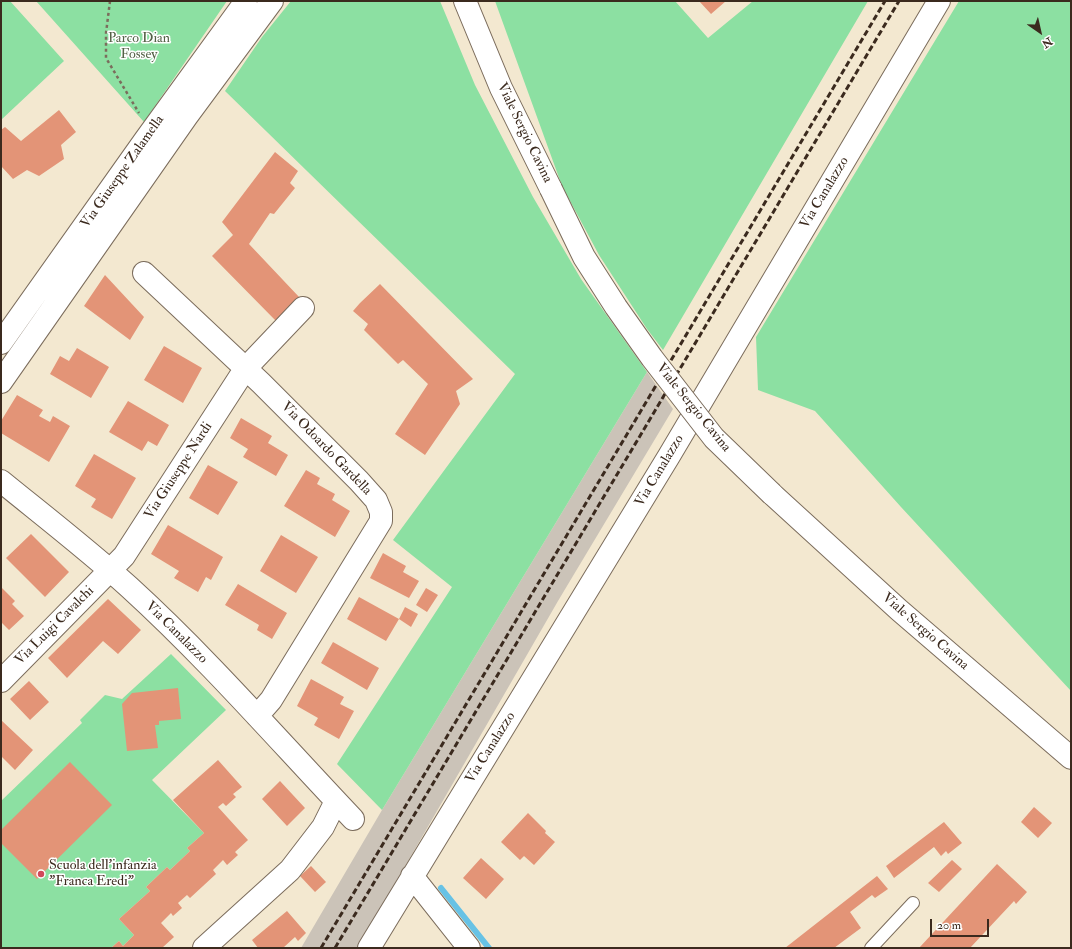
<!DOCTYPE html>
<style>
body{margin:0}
#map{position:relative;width:1072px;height:949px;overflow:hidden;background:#f3e8d0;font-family:"IM FELL Double Pica",serif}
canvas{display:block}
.frame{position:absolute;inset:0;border:2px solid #3b2a1e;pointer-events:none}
.north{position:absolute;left:1020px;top:12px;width:40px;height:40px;-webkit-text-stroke:3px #fff;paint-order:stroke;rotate:146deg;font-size:11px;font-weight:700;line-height:16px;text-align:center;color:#3b2a1e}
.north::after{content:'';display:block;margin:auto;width:14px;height:18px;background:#3b2a1e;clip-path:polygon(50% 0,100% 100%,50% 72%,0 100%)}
.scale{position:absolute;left:930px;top:919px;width:59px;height:18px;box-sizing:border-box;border:2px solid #3b2a1e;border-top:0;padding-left:5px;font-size:12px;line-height:14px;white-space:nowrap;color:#3b2a1e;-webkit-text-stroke:3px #fff;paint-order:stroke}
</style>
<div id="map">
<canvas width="1072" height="949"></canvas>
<div class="frame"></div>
<div class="north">N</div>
<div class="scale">20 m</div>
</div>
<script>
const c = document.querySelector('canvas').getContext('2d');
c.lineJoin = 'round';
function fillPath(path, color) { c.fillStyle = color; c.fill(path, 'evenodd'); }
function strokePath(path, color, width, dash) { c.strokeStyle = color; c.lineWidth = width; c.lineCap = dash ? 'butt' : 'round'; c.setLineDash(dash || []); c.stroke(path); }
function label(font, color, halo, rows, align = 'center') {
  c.font = font + ' "IM FELL Double Pica",serif'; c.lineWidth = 3; c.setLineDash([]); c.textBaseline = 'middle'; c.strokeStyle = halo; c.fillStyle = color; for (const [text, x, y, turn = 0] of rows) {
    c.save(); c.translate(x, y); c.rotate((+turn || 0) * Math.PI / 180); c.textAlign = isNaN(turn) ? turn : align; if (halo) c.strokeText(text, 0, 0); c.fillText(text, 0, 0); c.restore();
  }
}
const industrial = new Path2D(`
 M647,372L673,409L558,601L358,948H301L382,810Z`);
const green = new Path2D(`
 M1,1H10L64,61L1,120Z
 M36,1H227L144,122Z
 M291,1H440L475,85L533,197L581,279L647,372L382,810L337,764L452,587L393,540L515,374L225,91L262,37Z
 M495,1H675L708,38L753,1H868L663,350L647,329L599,255L562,186Z
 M959,1H1071V691L901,507L815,411L758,390L756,337Z
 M171,654L226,710L152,780L204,833L187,848L190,851L170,870L167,867L146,887L150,891L119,919L134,935L123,946L119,941L111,948H1V801L82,723L80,720L105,695L122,699Z`);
const stream = new Path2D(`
 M441,888L489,948`);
const building = new Path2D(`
 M699,1H726L711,14Z
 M59,110L76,132L61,145L64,159L39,176L27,170L13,179L1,166V130L5,127L21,141Z
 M275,152L298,171L290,183L295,188L274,214L270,213L249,244L300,298L276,321L212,256L233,235L222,222Z
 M105,275L144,317L130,340L84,306Z
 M380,284L473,379L456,391L460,404L425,455L395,434L428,384L403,360L398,364L364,330L368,324L353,311L360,303Z
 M164,346L202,368L183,403L144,380Z
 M77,348L109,367L91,398L50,374L60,356L69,361Z
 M17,395L43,410L39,416L50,422L53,416L70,426L49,462L1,433V421Z
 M128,401L169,425L157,446L148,441L142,451L109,432Z
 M241,418L272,436L268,443L288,455L276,476L243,457L248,449L230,438Z
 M94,454L136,478L112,519L91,507L96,499L75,486Z
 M208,465L238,482L218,515L189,498Z
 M306,470L320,478L317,484L335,494L332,500L350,511L335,537L284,506Z
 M168,525L223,557L211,580L206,577L198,592L174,578L179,571L151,554Z
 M31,534L69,572L45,597L6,558Z
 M281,535L318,557L296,593L260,571Z
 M383,553L406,566L403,572L419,581L409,598L370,578Z
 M238,584L287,613L272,639L257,630L259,625L225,605Z
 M1,587L15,601L12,604L24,616L9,630L1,622Z
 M426,588L438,595L427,612L416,605Z
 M359,597L399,619L386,641L347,619Z
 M108,599L141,630L118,654L103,641L67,678L48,658Z
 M405,607L418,614L411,627L399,619Z
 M333,642L379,668L367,690L321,663Z
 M311,679L344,697L340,704L354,711L339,739L314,725L318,718L297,706Z
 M29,681L49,702L30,720L10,699Z
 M178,688L181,719L159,721V725H155L158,748L127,751L122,704L132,693Z
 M1,720L33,750L15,770L1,756Z
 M218,760L242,787L233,794L236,797L226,806L223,803L218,807L248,840L235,852L238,855L227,865L223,860L213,870L216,874L190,898L187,895L178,903L182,908L173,916L171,913L161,923L174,937L162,948H111L119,941L123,946L134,935L119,919L150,891L146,887L167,867L170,870L190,851L187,848L204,833L173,800Z
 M70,762L112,805L37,879L1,843V830Z
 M280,781L305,808L287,826L262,799Z
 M1034,807L1052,823L1038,838L1021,822Z
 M528,813L546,831L545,833L555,842L534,865L524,856L520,860L501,842Z
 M944,822L962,843L948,854L946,851L941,856L934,847L894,878L886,866Z
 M481,858L504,879L486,899L463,878Z
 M952,860L962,869L939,892L928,883Z
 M997,864L1027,892L1016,904L1014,901L970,948H919Z
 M311,866L326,882L315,892L300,876Z
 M877,876L888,889L875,898L872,895L850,912L861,928L834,948H785Z
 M287,911L306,933L298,941L295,937L283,948H258L252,940Z`);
const path = new Path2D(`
 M110,1L106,33V58L139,113`);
const service = new Path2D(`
 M871,948L913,903`);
const minor = new Path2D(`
 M144,273L261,383L359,481L376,500L381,512V521L271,700L257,716
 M1,481C44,516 88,550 129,587C208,659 279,741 353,819
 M1,681L124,556L245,369L303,308
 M412,876L469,948
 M204,948L290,870L323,827L336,801
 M369,948L669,456L939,1`);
const tertiary = new Path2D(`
 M465,1L501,88L551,189
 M1,343L145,140L246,1
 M1,382L187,116L272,1
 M772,494L899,610L1071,758`);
const rail = new Path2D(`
 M321,948L885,1
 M335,948L899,1`);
const tertiaryBridge = new Path2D(`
 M551,189L584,257L616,307L652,358L714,438L772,494`);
const markers = [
 [41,874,4,"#d1495b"]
];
const parkNames = [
 ["Parco Dian",139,39],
 ["Fossey",139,55]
];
const streetNames = [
 ["Viale Sergio Cavina",524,133,64],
 ["Via Giuseppe Zalamella",123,172,-55],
 ["Via Canalazzo",825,193,-59],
 ["Viale Sergio Cavina",693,408,51],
 ["Via Odoardo Gardella",326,449,46],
 ["Via Giuseppe Nardi",179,471,-57],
 ["Via Canalazzo",660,471,-59],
 ["Via Luigi Cavalchi",55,626,-45],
 ["Viale Sergio Cavina",925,632,41],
 ["Via Canalazzo",176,633,45],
 ["Via Canalazzo",491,748,-58]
];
const poiNames = [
 ["Scuola dell'infanzia",49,866],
 ["\"Franca Eredi\"",49,882]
];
fillPath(industrial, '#cbc3b8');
fillPath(green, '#8ce0a2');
strokePath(stream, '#67c2e5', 6);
fillPath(building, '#e39477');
strokePath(service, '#7b6c5c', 14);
strokePath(minor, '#7b6c5c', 24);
strokePath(tertiary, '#7b6c5c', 24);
strokePath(path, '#7b6c5c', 2.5, [3, 3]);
strokePath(service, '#fff', 12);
strokePath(minor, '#fff', 22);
strokePath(tertiary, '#fff', 22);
strokePath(rail, '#3b2a1e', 3, [6, 3]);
strokePath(tertiaryBridge, '#7b6c5c', 24, []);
strokePath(tertiaryBridge, '#fff', 22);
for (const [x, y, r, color] of markers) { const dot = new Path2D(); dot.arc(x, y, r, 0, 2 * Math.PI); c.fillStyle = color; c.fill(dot); strokePath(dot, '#fff', 1.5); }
label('14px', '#536146', '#fff', parkNames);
label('14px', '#3b2a1e', '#fff', streetNames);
label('14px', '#3b2a1e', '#fff', poiNames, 'left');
</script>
